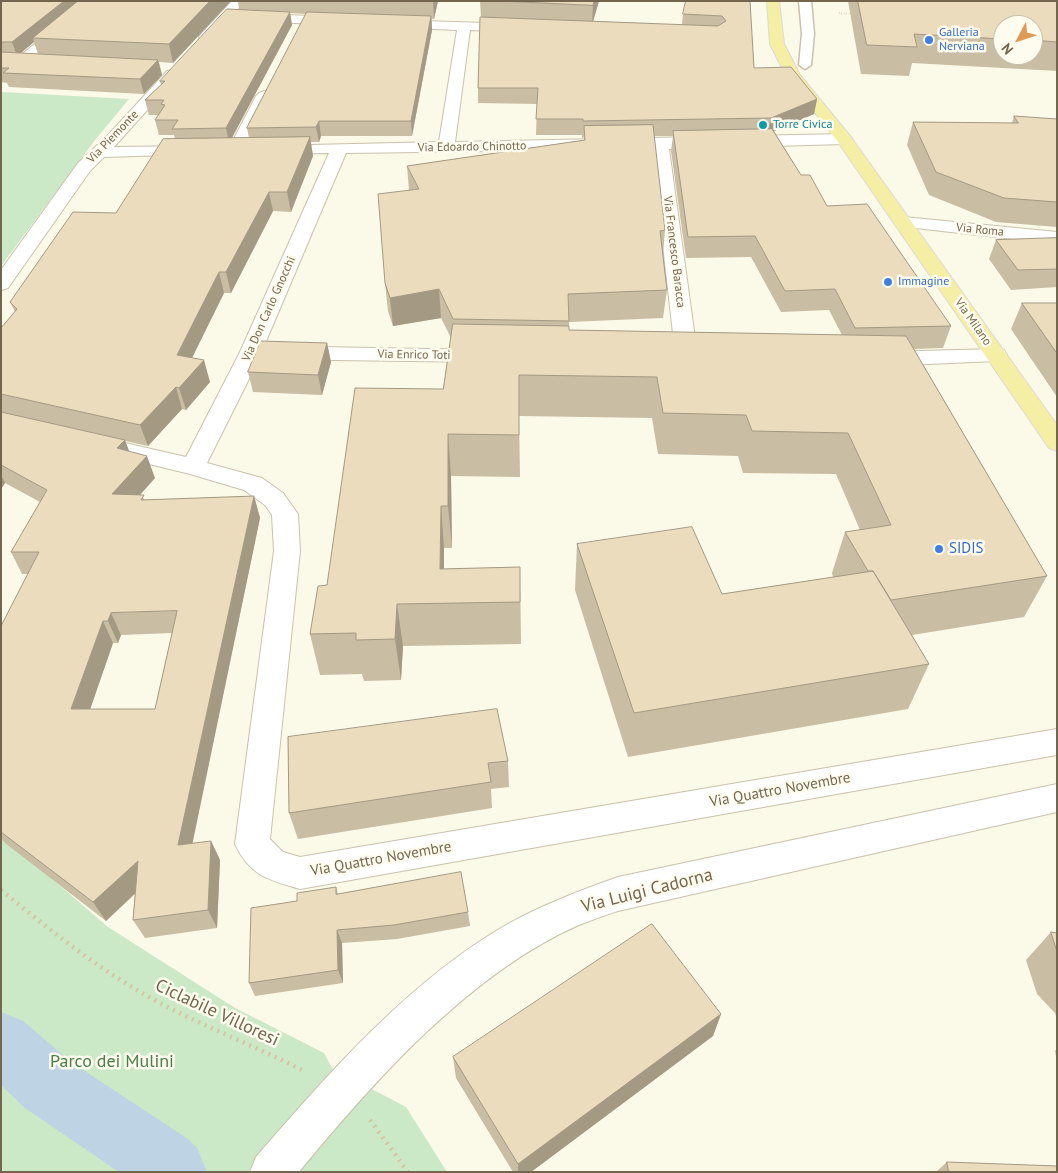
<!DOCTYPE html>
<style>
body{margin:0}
#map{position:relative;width:1058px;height:1173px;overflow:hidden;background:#fbf9e8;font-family:"PT Sans",sans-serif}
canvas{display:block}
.frame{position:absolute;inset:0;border:2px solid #74664e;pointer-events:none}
.north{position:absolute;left:993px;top:15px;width:50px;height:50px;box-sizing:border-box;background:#fefcef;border:1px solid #c7c0af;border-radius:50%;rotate:230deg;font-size:14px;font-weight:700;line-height:20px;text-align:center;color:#74664e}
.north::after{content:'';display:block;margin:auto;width:18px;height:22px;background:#dd9b56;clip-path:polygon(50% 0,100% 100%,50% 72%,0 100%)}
</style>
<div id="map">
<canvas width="1058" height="1173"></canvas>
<div class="frame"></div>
<div class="north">N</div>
</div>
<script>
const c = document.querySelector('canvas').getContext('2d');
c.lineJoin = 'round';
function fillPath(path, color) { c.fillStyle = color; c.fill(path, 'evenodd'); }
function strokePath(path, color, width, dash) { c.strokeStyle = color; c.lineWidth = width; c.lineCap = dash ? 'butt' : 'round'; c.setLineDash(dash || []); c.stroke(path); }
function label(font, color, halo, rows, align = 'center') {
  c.font = font + ' "PT Sans",sans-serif'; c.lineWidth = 5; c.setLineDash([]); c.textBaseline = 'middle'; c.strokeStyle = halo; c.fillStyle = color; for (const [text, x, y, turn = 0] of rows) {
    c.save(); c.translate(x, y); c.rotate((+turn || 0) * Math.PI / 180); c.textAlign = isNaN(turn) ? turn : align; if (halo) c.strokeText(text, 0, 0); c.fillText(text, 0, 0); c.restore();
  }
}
const green = new Path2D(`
 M1,92L129,99L95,140L1,266Z
 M1,835L108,927L235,1008L324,1053L332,1068L406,1107L447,1172H1Z`);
const canal = new Path2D(`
 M1,1012L23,1021L71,1062L188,1139L197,1148L207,1172H119L25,1108L1,1085Z`);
const pathFar1 = new Path2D(`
 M839,13L852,14`);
const path = new Path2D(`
 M1,890C46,927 92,964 142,993C194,1023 251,1044 304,1071
 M370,1120L408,1172`);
const service = new Path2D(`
 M799,1H811L814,34L811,65L805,69L799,65L802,34Z`);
const minor = new Path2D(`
 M88,1H102L26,65H16L14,62L16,59Z
 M232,1H245L211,40H201L199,37L201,34Z
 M254,14L341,17L348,21L341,25L249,21L247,18Z
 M394,20L516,24L523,28L516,32L470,30L455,142L844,134L850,136L852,139L850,142L844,144L669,149L698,360L695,365L687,367L679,365L676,360L652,149L346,153L264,346L485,350L493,351L496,356L493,361L485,362L259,359L207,463L262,478L283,493L298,514L300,551L270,839L283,852L300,857L1057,729V755L300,889C269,880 250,876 235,844L274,551L272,515L265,505L244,490L190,474L104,453L100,448L104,443L112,440L186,457L240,352L329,153L274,154L268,152L266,149L268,146L439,142L457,30L389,27L387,24L389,21Z
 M172,70L177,71L179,74L177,77L114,147L193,146L199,148L201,151L199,154L104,157L90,171L8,288L1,290V270L78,163L109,134L167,71Z
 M264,91L269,93L272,96L244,150L242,153H230L228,150L256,96L259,93Z
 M904,217L1057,232V244L898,226L895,222L898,218Z
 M996,349L1004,350L1007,355L1004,360L996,361L883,366L875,364L872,359L875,354L883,352Z`);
const tertiary = new Path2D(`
 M1057,784V812L618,911C605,915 592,920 579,925C471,972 373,1082 299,1172H250L256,1157C329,1073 409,981 506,925C542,905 579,891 618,877Z`);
const primary = new Path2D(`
 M767,1H779L784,44L800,75L850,136L1057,425V451L1049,448L838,142L786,76L770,44Z`);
const wall = new Path2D(`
 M1,1H231L173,63L159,62L162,75L144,94L9,87L7,83L1,82ZM34,42L38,54L21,53Z
 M238,1H438L434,19H432V30L412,136H321L319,142H311L313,156L291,212L273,211L231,293H224L192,358L210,382L186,410L182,409L148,446L125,441L129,451L155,478L140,495L145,500L254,496L260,518L192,843L211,841L220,860L217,928L145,938L133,920L135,894L106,921L5,843L1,838V626L28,574H22L11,552L40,502L5,483L1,489V328L15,312L10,302L116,213L175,139L174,135H159L155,120L158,115H149L145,100L161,85L160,81L239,9ZM290,13L306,14L247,128L249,138H232L292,25ZM172,633L155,709H90L113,643H118L121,635Z
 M480,1H599L593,21L682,25L683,14L750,1L754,68L817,99L814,114L774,131L801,175L827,206L951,326L943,348L914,349L1047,576L1024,617L912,635L929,664L908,709L628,757L575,590L577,544L722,594L833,577L832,573L845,532L860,530L836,474L743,473L738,456L658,454L652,418L519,416L520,477L451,476L452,548H444V569L520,567L521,644L403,646L401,680L364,681L362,674L320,675L310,634L327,585L443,389L451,338L441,318L393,326L388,311L385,283L409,190L407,166L584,140V137L582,138V135H536L537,104L478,103V88L481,17ZM654,136H673L671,151L686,258L751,257L781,312L829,310L842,335L569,330V322L663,318L667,290L663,255L665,230Z
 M848,1H1057V71L912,63L909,76L861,74ZM1003,25H1033V55H1003Z
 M1014,116L1057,119V227L996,222L929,195L907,145L913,122L1012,123Z
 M1057,238V287L1011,290L989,259L996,240Z
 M1022,303H1057V397L1011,329Z
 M327,343L331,362L322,395L253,392L248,372Z
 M288,737L508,761L509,787L491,789L492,808L298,839L289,813Z
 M336,887L338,894L468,912L470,926L397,939L342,943L343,983L255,996L249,983Z
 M1051,932L1057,933V1019L1055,1013L1037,994L1026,960Z
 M721,1014L713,1036L531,1172H513L456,1078L453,1057Z
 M1057,1048V1062L1055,1051Z
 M947,1162L1057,1172H936Z`);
const shadedWall = new Path2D(`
 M64,1H85L33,38L34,42L17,56L12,42Z
 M210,1H231L173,63L169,44Z
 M433,1H438L434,19Z
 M594,1H599L592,25L593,5Z
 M290,12L292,25L229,143L226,128Z
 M431,16L432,30L412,136L411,121Z
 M158,60L162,75L144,94L140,79Z
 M817,99L814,114L768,134L771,118Z
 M319,121L321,136L319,142L316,127Z
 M310,137L313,156L291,212L287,192Z
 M269,192L273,211L231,293L226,272Z
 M219,272L224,293L183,376L177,355Z
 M439,289L441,318L393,326L390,298Z
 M327,343L331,362L322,395L318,375Z
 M204,360L210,382L186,410L179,388Z
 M176,387L182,409L148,446L140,425Z
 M448,434L451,476L452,548L448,506Z
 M125,440L133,462L117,448Z
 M147,456L155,478L121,516L112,494Z
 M1,475L5,483L1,489Z
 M254,496L260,518L188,865L178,845Z
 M441,506L444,548V604L440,569Z
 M397,604L403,646L401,680L395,639Z
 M111,613L121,635L118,643L108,621Z
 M103,621L113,643L83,730L71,709Z
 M211,841L220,860L217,928L208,910Z
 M138,861L149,880L106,921L93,902Z
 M337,930L342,943L343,983L338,970Z
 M721,1014L713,1036L531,1172H518V1164Z`);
const building = new Path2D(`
 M1,1H64L12,42H1Z
 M78,1H210L169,44L33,38Z
 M500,1H594L593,5Z
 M686,1H750L754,68L791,67L817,99L771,118L583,121V119H536L538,88H478L480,17L718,26L726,21L722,16L683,14Z
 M858,1H1057V42L1033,40V25H1003V39L914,34L917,47L867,45Z
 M227,9L290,12L226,128L172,129L178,120H155L165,105L161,104L164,100H145L165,81H160Z
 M307,12L431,16L411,121H319L316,127L247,128Z
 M1,52L158,60L140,79L3,73L9,68H1Z
 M1014,116L1057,119V202L1004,198L936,172L913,122L1018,123Z
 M653,125L665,230L660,231L667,290L568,294L569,321L453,319L439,289L390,298L385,283L378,194L419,189L407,166L585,140L584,126Z
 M772,129L801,175H810L827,206L867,204L951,326L855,328L835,289L785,291L755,236L688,237L673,131Z
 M310,137L287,192H269L226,272H219L177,355L204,360L179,388L176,387L140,425L1,394V328L17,309L10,302L73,212L116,213L163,139Z
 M1057,238V269L1018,270L996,240Z
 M1022,303H1057V353Z
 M453,324L569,326V330L906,336L1047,576L891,600L873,571H868L845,532L891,525L848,433L752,431L746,415L663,413L657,377L519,375V435L448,434V506H441L440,569L520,567V602L397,604L395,639L356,640V633L310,634L318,586L327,585L355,388L443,389Z
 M261,341L327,343L318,375L248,372Z
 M1,412L125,440L117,448L147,456L112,494L144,495L141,500L254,496L178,845L211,841L208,910L133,920L138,861L93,902L1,832V626L39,552H11L47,490L1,465ZM177,611L155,709H71L103,621H108L111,613Z
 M692,527L722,594L873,571L929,664L634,713L577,544Z
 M497,709L508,761L488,763L491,782L289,813L288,737Z
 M461,872L468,912L394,925L337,930L338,970L249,983L251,908L297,901V893L336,887V894Z
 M652,924L721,1014L518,1164L453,1057Z
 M1051,932L1057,933V951Z
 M947,1162L1057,1166V1172H949Z`);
const markers = [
 [929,40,5,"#3f7fe0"],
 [763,125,5,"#0f9aa8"],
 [888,282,5,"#3f7fe0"],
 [939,549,5,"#3f7fe0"]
];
const farShopnames = [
 ["Galleria",939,33],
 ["Nerviana",939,47],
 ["Immagine",898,282]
];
const farCulturenames = [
 ["Torre Civica",773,125]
];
const farStreetnames = [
 ["Via Piemonte",113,137,-46],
 ["Via Edoardo Chinotto",472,147,-1],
 ["Via Roma",980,230,6],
 ["Via Francesco Baracca",674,252,83],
 ["Via Don Carlo Gnocchi",269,309,-66],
 ["Via Milano",973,322,55],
 ["Via Enrico Toti",414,355,1]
];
const shopNames = [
 ["SIDIS",949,549]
];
const streetNames = [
 ["Via Quattro Novembre",780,790,-10],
 ["Via Quattro Novembre",381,859,-10]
];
const nearStreetnames = [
 ["Via Luigi Cadorna",647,891,-14],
 ["Ciclabile Villoresi",217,1013,25]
];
const nearParknames = [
 ["Parco dei Mulini",112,1062]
];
fillPath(green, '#cbe8c7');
fillPath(canal, '#bed3e4');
strokePath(service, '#cac2ac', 3);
strokePath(minor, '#cac2ac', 2);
strokePath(tertiary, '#cac2ac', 2);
strokePath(primary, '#dedad5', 2);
strokePath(pathFar1, '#d4c5a4', 2, [0.5, 2]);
strokePath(path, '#d4c5a4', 4.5, [2, 5]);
fillPath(service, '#fff');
fillPath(minor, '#fff');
fillPath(tertiary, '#fff');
fillPath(primary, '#f5eea5');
fillPath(wall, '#c9bda3');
fillPath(shadedWall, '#a49a84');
fillPath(building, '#eadcbd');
strokePath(building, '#a49a84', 1);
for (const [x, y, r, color] of markers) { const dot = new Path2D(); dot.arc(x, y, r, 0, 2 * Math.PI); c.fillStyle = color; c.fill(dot); strokePath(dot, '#fefcef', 2); }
label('12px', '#366cbe', '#fefcef', farShopnames, 'left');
label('12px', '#0d838f', '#fefcef', farCulturenames, 'left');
label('12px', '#74664e', '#fefcef', farStreetnames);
label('15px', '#366cbe', '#fefcef', shopNames, 'left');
label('15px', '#74664e', '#fefcef', streetNames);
label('18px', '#74664e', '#fefcef', nearStreetnames);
label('18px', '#497e49', '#fefcef', nearParknames);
</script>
